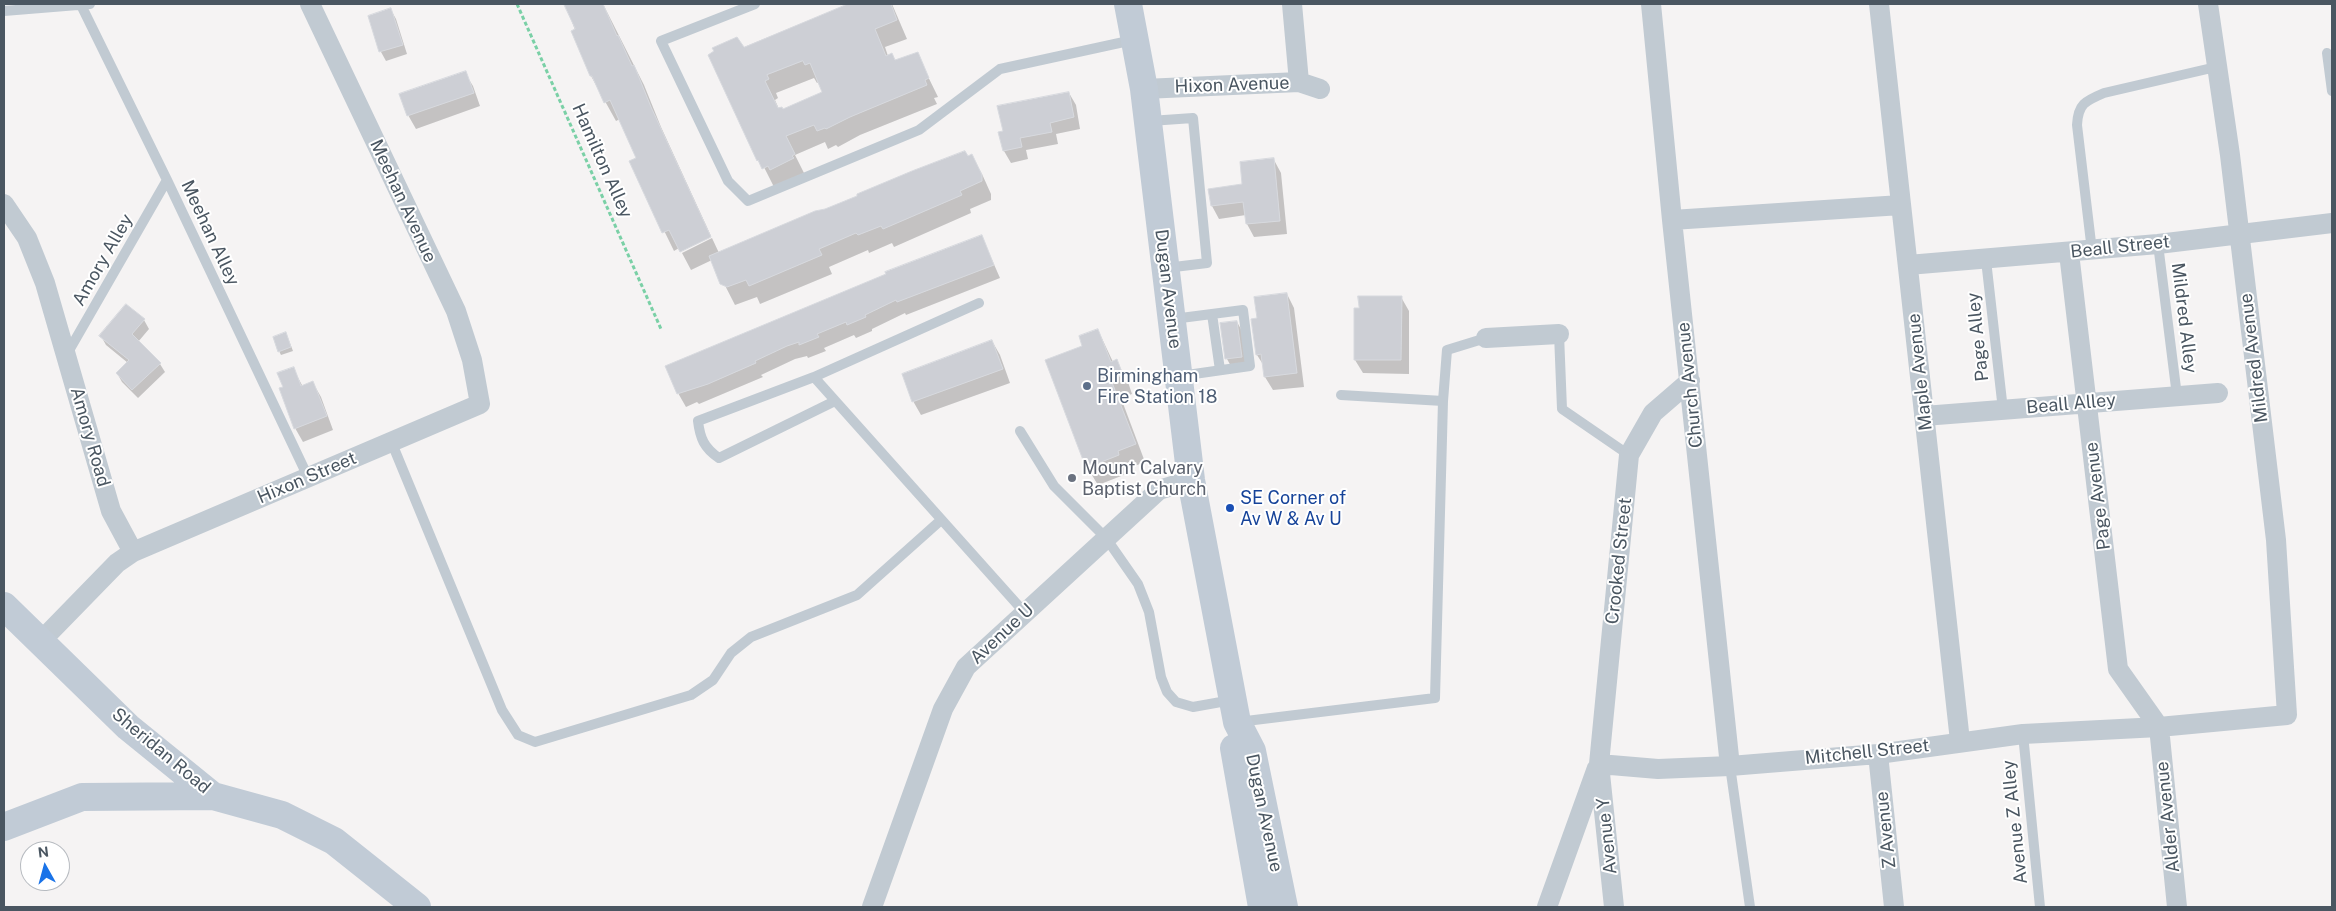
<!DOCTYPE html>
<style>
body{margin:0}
#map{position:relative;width:2336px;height:911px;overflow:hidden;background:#f5f3f3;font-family:"Public Sans",sans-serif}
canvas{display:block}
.frame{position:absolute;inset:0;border:5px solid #4a5661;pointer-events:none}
.north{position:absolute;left:20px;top:841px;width:50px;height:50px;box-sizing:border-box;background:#fff;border:1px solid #b7bbc0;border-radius:50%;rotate:353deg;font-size:14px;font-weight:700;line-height:20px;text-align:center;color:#4a5661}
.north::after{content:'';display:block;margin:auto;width:18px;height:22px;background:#1a73e8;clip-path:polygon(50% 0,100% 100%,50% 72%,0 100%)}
</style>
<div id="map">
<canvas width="2336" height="911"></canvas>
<div class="frame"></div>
<div class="north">N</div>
</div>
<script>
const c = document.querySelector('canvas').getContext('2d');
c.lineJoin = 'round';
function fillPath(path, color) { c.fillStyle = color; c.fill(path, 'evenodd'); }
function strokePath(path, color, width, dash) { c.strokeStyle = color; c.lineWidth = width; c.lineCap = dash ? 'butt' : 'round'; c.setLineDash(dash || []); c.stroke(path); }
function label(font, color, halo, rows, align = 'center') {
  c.font = font + ' "Public Sans",sans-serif'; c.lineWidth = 4; c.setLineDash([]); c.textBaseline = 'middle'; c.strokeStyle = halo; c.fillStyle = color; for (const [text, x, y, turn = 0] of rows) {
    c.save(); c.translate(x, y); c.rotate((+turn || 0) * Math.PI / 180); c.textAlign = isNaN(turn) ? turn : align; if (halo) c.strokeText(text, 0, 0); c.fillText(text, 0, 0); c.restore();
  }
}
const shadow = new Path2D(`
 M573,4H603L644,85L661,127L711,236L681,250L679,248L674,251L630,161L637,158L620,119L616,121L591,76L567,7Z
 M844,4H892L907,39L885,47L888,56L895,61L917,54L938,97L934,98L937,104L860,135L838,147L836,145L828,149L825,142L795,155L804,173L774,187L715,70L743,48L845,6ZM814,78L817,83L819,82L824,93L783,111L779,109L775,100L778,98L776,93Z
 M391,10L396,19L407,54L386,61L381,52L369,16Z
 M465,73L473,86L480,106L416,129L408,115Z
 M1069,93L1076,105L1080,129L1056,134L1058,144L1026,150L1028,159L1011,163L1004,151L1000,133Z
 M972,156L982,174L991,194V200L970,209L971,213L894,247L892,243L869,253L868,250L829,267L832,274L760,304L757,297L735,305L712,260L691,270L682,253L712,238L719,253L825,210Z
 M1274,160L1281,173L1287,234L1254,237L1247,224L1246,215L1219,219L1212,206L1210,190L1243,185Z
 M982,237L1000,278L906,315L905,313L872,329V331L856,338L854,335L824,348L826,351L808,358L807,356L795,359L761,375L763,377L699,404L697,402L686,407L678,393Z
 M1287,294L1294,308L1304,387L1273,390L1265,377L1264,366L1257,355L1258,319Z
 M1401,297L1409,311V374L1363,373L1355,360Z
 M144,320L149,329L138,342L160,364L165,372L138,398L122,382L117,373L128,363L106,345L101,336Z
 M1237,322L1242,331L1246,366L1232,368L1227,359L1222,324Z
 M1098,330L1113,362L1116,361L1127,379L1132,394L1121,398L1145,462L1127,469L1129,473L1098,485L1087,467L1084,347Z
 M288,338L293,351L281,355L279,351Z
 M992,341L1000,355L1010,383L921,415L913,401Z
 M293,368L303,387L313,383L321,397L333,430L303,442L295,428L284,388Z`);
const building = new Path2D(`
 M564,4H603L617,36L618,35L632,66L634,65L651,107L711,237L680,252L669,230L662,233L629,161L636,158L610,100L604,103L592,76H590L571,31L575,29Z
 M848,4H891L897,20L875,29L886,56L892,53L895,60L918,52L929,78L925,80L927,85L850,117L826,129L825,128L817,131L814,125L786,136L795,154L792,156L794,158L770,170L768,166L762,169L758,160L757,161L708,55L714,51L712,48L737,37L744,47ZM803,61L805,65L810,63L822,92L783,109L782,107L778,108L765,81L769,79L767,75Z
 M391,8L403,45L379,52L368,16Z
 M466,71L474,93L407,116L399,94Z
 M1069,92L1074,117L1050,123L1052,132L1020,138L1022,147L1003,151L998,132L1003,131L997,106Z
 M965,151L968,156L972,154L982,175V181L960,191L962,195L883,229L881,226L858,235L856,233L819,249L822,255L749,286L746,280L727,287L720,284L709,256L815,211L825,209L857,196V194L912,171Z
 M1274,158L1280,221L1246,224L1243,202L1211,206L1208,189L1242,184L1240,162Z
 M982,235L994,265L897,302L896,300L865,315L866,317L847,325L846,322L817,334L819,337L799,345V342L787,346L755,361L756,363L708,384L677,394L665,366L886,274L885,272Z
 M1287,293L1297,373L1264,377L1261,354L1256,355L1251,319L1257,318L1254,297Z
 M1358,296H1402L1401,360H1354V308H1359Z
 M126,304L145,319L132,334L161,363L132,390L116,373L129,360L99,336Z
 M1237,321L1242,357L1225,359L1220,323Z
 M1098,329L1111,362L1117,359L1123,375L1111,380L1136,444L1118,451L1119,455L1086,468L1045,360L1082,346L1079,336Z
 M286,332L291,347L278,352L273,337Z
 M992,340L1003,369L912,402L902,374Z
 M294,367L301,386L313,381L327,416L294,429L279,388L283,387L277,373Z`);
const path = new Path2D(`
 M517,4L661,329`);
const lane = new Path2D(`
 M755,4L661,41L728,181L748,201L919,130L1000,69L1133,40
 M81,5L167,180L308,477
 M4,11L90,4
 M2327,53L2332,91
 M1150,121L1193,118L1207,263L1166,268
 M2158,244L2177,396
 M2092,251L2077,125C2078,104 2085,101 2104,93L2216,67
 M1986,260L2003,410
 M1212,314L1220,370
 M1173,319L1243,310L1250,366L1180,376
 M1559,334L1562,409L1629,455
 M67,354L167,180
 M814,377L979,303
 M835,401L719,458C704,448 700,438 698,421L814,377L1025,613
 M1443,401L1447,350L1486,338
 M1020,431L1054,486L1106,538L1138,584L1149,612L1161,677L1167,692L1176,702L1193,707L1232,700
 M391,441L502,710L518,735L535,742L691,695L713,680L731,653L751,637L857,595L941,520
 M1238,722L1435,698L1443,401L1341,395
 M2023,734L2040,907
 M1730,766L1750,907`);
const street = new Path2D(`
 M1292,4L1299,82
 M1651,4L1672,220L1730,766
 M1879,4L1960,741
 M1144,89L1299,82L1320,89
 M4,204L27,238L45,283L111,511L133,552
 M1672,220L1901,205
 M2069,253L2118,669L2159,727L2177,907
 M1908,265L2158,244L2332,223
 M1486,338L1559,334
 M1924,416L2218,393
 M41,641L117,563L133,552L480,404L472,360L456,311L310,4
 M1878,754L1894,907
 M1599,764L1658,769L1730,766L1878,754L2023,734L2159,727L2287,715L2276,540L2230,155L2208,4
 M872,907L943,709L966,667L1159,490L1191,480
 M1547,907L1597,768
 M1614,907L1599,764L1629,455L1653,413L1690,381`);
const secondary = new Path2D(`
 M1128,4L1144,89L1191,480L1237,722L1252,751L1284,907
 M4,606L128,727L213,796L282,815L334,841L417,907
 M1234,748L1262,907
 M4,827L82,797L213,796`);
const markers = [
 [1087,386,5,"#5c6f8a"],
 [1072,478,5,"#6b7280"],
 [1230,508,5,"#1a4fb4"]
];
const streetNames = [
 ["Hixon Avenue",1232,85,-2],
 ["Hamilton Alley",602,161,66],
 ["Meehan Avenue",403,201,65],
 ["Meehan Alley",210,233,65],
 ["Beall Street",2120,247,-6],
 ["Amory Alley",103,260,-60],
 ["Dugan Avenue",1168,289,83],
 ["Mildred Alley",2184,318,83],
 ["Page Alley",1978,337,-96],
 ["Mildred Avenue",2254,358,-97],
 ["Maple Avenue",1920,372,-96],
 ["Church Avenue",1690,385,-96],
 ["Beall Alley",2071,404,-5],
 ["Amory Road",90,437,74],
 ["Hixon Street",307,478,-23],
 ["Page Avenue",2098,496,-97],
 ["Crooked Street",1619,561,-84],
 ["Avenue U",1002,634,-43],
 ["Sheridan Road",161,751,40],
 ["Mitchell Street",1867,752,-6],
 ["Dugan Avenue",1264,813,78],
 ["Alder Avenue",2168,817,-96],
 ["Avenue Z Alley",2015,822,-96],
 ["Z Avenue",1886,830,-96],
 ["Avenue Y",1607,836,-96]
];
const serviceNames = [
 ["Birmingham",1097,376],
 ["Fire Station 18",1097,397]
];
const worshipNames = [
 ["Mount Calvary",1082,468],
 ["Baptist Church",1082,489]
];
const transitNames = [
 ["SE Corner of",1240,498],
 ["Av W & Av U",1240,519]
];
fillPath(shadow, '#0003');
fillPath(building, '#cdcfd5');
strokePath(building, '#d7d9de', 1);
strokePath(path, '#7ad0a6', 3, [4, 2.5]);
strokePath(lane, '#c1cad2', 10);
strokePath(street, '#c1cad2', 20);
strokePath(secondary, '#c1cbd6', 28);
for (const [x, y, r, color] of markers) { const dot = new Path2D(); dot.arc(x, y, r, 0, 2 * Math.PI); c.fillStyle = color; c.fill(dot); strokePath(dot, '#fff', 2); }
label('18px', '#4a5661', '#fff', streetNames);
label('18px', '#4e5e75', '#fff', serviceNames, 'left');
label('18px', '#5b616d', '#fff', worshipNames, 'left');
label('18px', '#164399', '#fff', transitNames, 'left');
</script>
